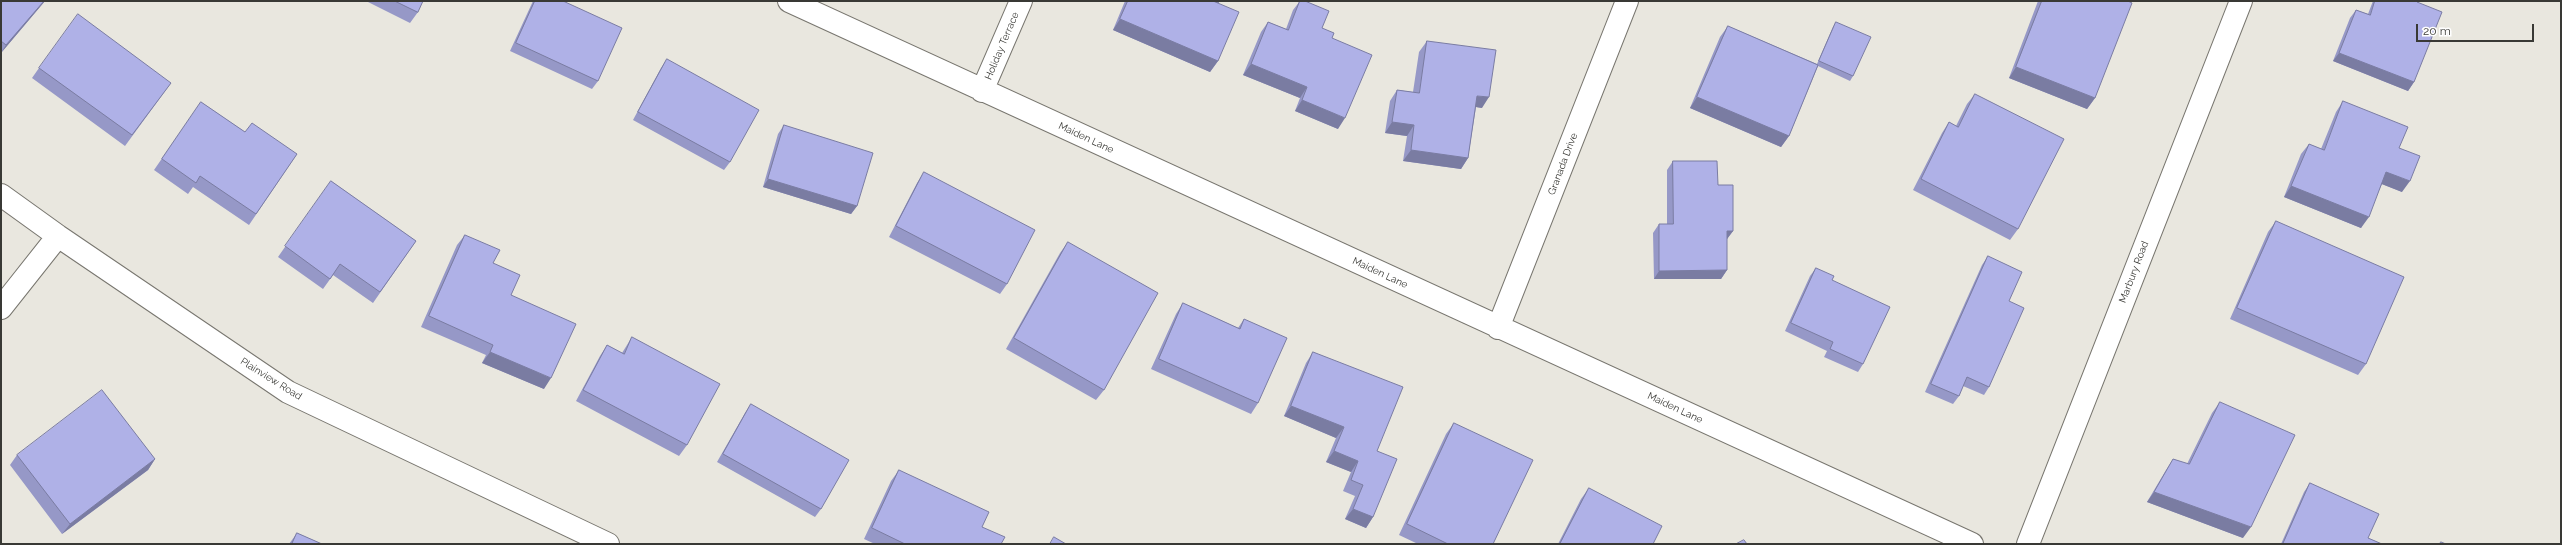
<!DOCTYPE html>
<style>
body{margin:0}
#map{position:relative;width:2562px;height:545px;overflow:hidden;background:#e9e7df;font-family:Raleway,sans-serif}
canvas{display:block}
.frame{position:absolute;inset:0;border:2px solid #393935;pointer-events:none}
.scale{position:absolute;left:2416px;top:24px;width:118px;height:18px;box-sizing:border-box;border:2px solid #393935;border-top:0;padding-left:5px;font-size:12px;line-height:14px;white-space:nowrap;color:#393935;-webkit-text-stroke:3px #fff;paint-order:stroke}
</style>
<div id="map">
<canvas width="2562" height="545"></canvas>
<div class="frame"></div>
<div class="scale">20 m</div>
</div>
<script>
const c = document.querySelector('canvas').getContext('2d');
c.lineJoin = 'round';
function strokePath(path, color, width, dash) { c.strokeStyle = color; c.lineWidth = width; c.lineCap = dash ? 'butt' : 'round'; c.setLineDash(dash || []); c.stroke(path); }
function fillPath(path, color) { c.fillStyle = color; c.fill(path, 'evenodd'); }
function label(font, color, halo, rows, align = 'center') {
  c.font = font + ' Raleway,sans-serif'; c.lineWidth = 3.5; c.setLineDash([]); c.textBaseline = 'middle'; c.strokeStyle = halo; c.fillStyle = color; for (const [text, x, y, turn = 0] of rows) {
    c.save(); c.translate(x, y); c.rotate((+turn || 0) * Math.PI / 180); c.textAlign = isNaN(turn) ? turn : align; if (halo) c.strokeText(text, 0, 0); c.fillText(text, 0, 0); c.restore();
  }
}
const minor = new Path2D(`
 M789,1L1972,544
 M982,91L1021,1
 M1,195L58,236L288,392L608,544
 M1,308L58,236
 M1498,328L1627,1
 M2028,544L2241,1`);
const wall = new Path2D(`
 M1,1H45L1,53Z
 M366,1H423L418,12L410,23Z
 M533,1H563L598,81L592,89L510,51Z
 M1125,1H1220L1218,3V61L1210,72L1113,30Z
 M1300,1H1305L1322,28L1332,38L1338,129L1295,111L1300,98L1243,75L1261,32L1268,22L1286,29L1293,10Z
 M2038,1H2128L2095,98L2087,109L2009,78Z
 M2373,1H2418L2414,82L2408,91L2333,61L2350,18L2356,10L2368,14Z
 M1836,22L1853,76L1850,81L1818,66L1789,136L1781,147L1690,108L1720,37L1728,26L1817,64L1833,27Z
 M1427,41L1482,108L1476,107L1468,158L1461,169L1403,161L1407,136L1385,133L1390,101L1397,90L1413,92L1419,52Z
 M667,59L730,162L724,170L633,120L661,68Z
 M39,68L171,83L125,146L32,78Z
 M1975,94L2018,229L2010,240L1913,190L1942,133L1949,122L1956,126L1967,104Z
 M2343,101L2399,148L2402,192L2382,184L2361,228L2284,197L2301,154L2309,144L2321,149L2336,112Z
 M201,102L245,132L297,154L249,225L193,187L188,194L154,170Z
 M784,125L857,206L851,214L763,187L778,134Z
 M1673,161L1718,185L1733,231L1727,239V270L1721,279H1654L1653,233L1659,224H1667V170Z
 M924,172L1007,284L1000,294L889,237L917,183Z
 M331,181L416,241L373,303L333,275L323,289L278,257Z
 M2276,221L2366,364L2358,375L2230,319L2268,232Z
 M465,235L493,263L511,295L544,389L482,363L486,355L421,327L457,245Z
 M1068,242L1104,390L1096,400L1006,349L1060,253Z
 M1988,256L2009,301L1989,387L1984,395L1963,386L1959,396L1953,404L1925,392L1982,265Z
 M1816,268L1863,364L1858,372L1824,357L1827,351L1785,331L1810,276Z
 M1183,303L1238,328L1244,319L1258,403L1251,414L1151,369L1176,314Z
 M632,337L687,445L679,456L576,401L600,356L607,345L622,353Z
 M1313,352L1377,451L1373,517L1366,528L1345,519L1355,496L1343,491L1351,472L1326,462L1336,438L1284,416L1306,363Z
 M2220,402L2243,538L2147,502L2166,470L2173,459L2187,464L2212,413Z
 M751,404L821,509L815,517L717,462L745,413Z
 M1454,423L1493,544H1418L1399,535L1446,434Z
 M17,455L155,459L148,470L62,534L10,465Z
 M899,470L982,527L1001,544H875L864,539L891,481Z
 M2310,483L2368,538L2382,544H2281L2304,492Z
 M1589,488L1653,544H1558L1581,499Z
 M297,533L322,544H289Z`);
const shadedWall = new Path2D(`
 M44,1H45L1,53L6,45Z
 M1206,1H1220L1217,5Z
 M1120,19L1218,61L1210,72L1113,30Z
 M2339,53L2414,82L2408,91L2333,61Z
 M1251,64L1307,87L1300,98L1243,75Z
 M2016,67L2095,98L2087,109L2009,78Z
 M1477,96L1489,97L1482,108L1470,106Z
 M1697,97L1789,136L1781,147L1690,108Z
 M1302,100L1345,118L1338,129L1295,111Z
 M1392,122L1414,125L1407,136L1385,133Z
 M1411,150L1468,158L1461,169L1403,161Z
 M2386,172L2410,181L2402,192L2379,183Z
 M768,179L857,206L851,214L763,187Z
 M2291,186L2369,217L2361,228L2284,197Z
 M1727,231H1733L1727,239H1721Z
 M1727,270L1721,279H1654L1659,271Z
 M490,352L551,378L544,389L482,363Z
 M1291,406L1344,427L1336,438L1284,416Z
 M1334,451L1358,461L1351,472L1326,462Z
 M155,459L148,470L62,534L70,524Z
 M2154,492L2251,527L2243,538L2147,502Z
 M1353,509L1373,517L1366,528L1345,519Z`);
const building = new Path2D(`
 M1,1H44L6,45L1,41Z
 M395,1H423L418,12Z
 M535,1H563L622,28L598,81L516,43Z
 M1128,1H1213L1239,12L1218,61L1120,19Z
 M1300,1H1305L1329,11L1322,28L1334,33L1332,38L1372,55L1345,118L1302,100L1307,87L1251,64L1268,22L1288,30Z
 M2042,1H2128L2132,3L2095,98L2016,67Z
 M2375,1H2418L2417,2L2442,12L2414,82L2339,53L2356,10L2370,15Z
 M78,14L171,83L132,135L39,68Z
 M1836,22L1871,37L1853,76L1819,61Z
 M1728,26L1818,65L1789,136L1697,97Z
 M1427,41L1496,50L1489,97L1477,96L1468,158L1411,150L1414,125L1392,122L1397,90L1419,93Z
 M667,59L759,110L730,162L638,112Z
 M1975,94L2064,139L2018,229L1921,179L1949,122L1958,127Z
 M2343,101L2408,127L2399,148L2420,156L2410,181L2386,172L2369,217L2291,186L2309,144L2324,150Z
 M201,102L245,132L252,123L297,154L256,214L200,176L196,183L162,159Z
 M784,125L873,153L857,206L768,179Z
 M1673,161H1717L1718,185H1733V231H1727V270L1659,271V224H1673Z
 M924,172L1035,230L1007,284L896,226Z
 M331,181L416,241L380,292L340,264L330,279L285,246Z
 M2276,221L2404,277L2366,364L2237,308Z
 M465,235L500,250L493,263L520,275L511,295L576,324L551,378L490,352L493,345L429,316Z
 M1068,242L1158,293L1104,390L1014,338Z
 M1988,256L2022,272L2009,301L2024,308L1989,387L1967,377L1959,396L1931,384Z
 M1816,268L1834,276L1832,280L1890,307L1863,364L1830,349L1833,342L1791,323Z
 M1183,303L1240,329L1244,319L1287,338L1258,403L1159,359Z
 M632,337L720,384L687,445L583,390L607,345L624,354Z
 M1313,352L1403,387L1377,451L1397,459L1373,517L1353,509L1363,485L1351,480L1358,461L1334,451L1344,427L1291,406Z
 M102,390L155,459L70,524L17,455Z
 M2220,402L2295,435L2251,527L2154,492L2173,459L2189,464Z
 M751,404L849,460L821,509L723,454Z
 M1454,423L1533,460L1493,544H1448L1407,524Z
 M899,470L989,512L982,527L1005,537L1001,544H905L872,528Z
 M2310,483L2379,514L2368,538L2382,544H2283Z
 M1589,488L1662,526L1653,544H1560Z
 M297,533L322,544H292Z
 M1054,537L1066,544H1050Z
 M1744,540L1747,544H1736Z
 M2441,542L2446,544H2440Z`);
const streetNames = [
 ["Holiday Terrace",1002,46,-67],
 ["Maiden Lane",1086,138,25],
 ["Granada Drive",1563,164,-69],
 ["Marbury Road",2134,272,-69],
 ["Maiden Lane",1380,273,25],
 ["Plainview Road",271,379,32],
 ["Maiden Lane",1675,408,25]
];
strokePath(minor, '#78766f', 24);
strokePath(minor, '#fff', 22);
fillPath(wall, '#9698c7');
fillPath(shadedWall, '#7a7ca2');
fillPath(building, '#afb1e7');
strokePath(building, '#7a7ca2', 1);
label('10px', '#393935', '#fff', streetNames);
</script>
